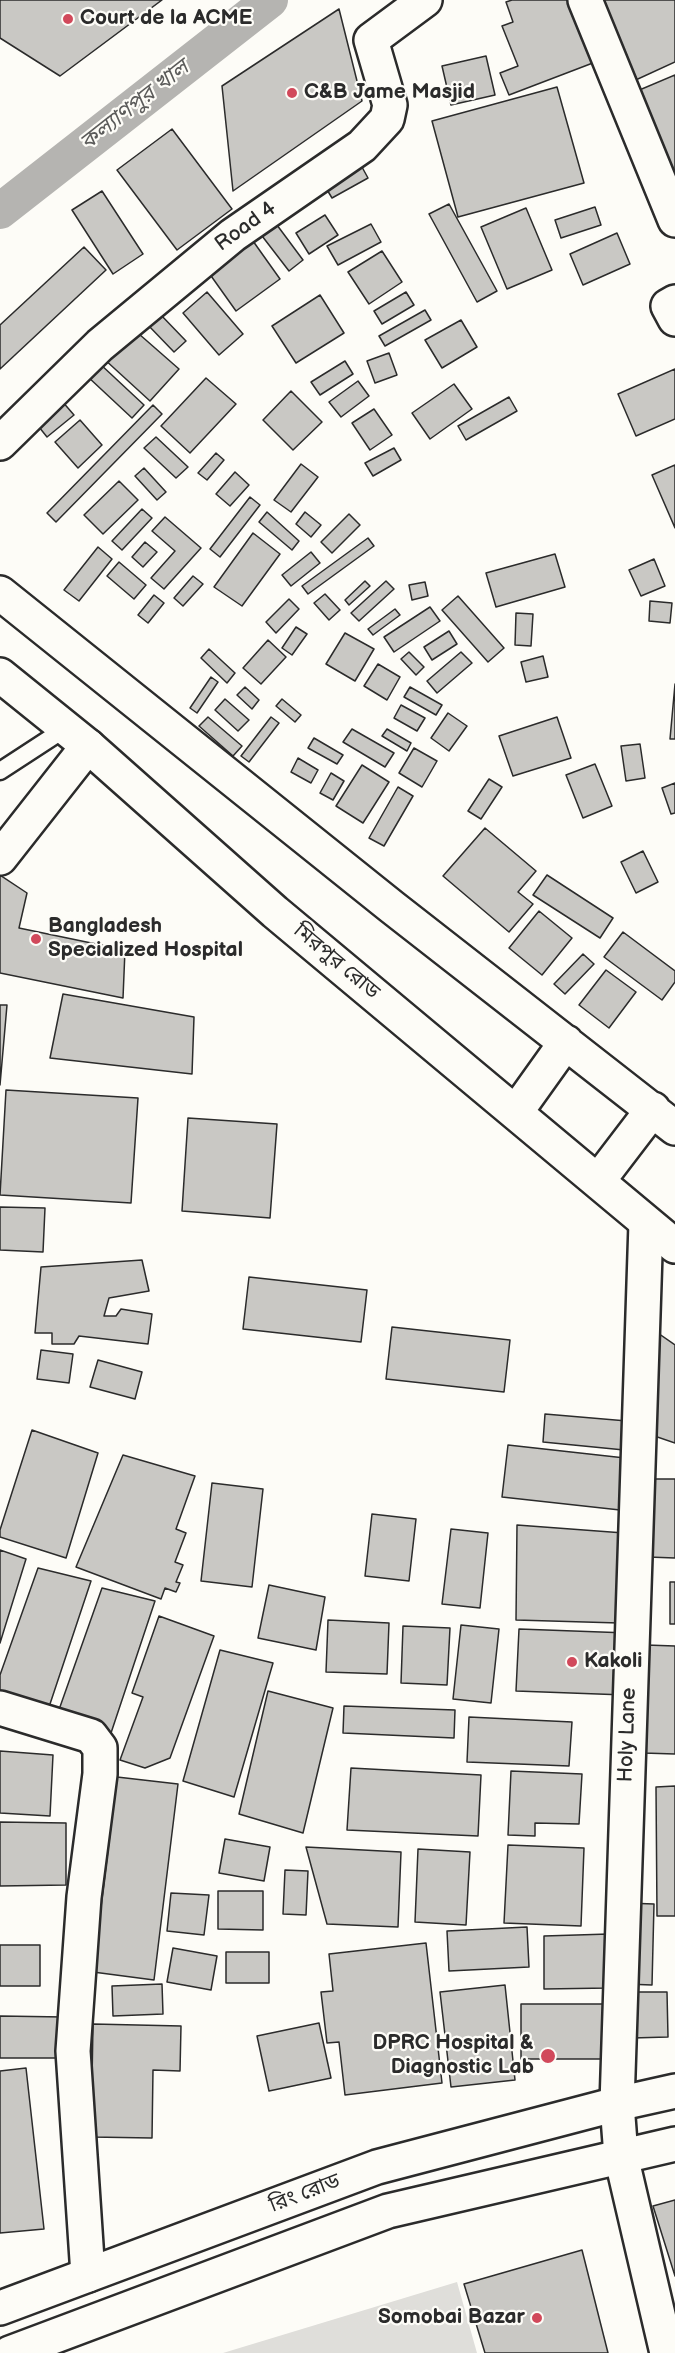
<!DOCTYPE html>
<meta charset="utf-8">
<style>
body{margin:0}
canvas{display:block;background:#fdfcf7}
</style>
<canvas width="675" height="2353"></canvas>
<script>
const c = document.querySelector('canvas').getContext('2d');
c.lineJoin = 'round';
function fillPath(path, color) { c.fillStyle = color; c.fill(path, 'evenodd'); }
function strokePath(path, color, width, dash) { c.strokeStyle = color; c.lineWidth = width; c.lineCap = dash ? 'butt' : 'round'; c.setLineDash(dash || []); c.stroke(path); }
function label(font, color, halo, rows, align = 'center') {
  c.font = font + ' "Balsamiq Sans","Noto Sans Bengali",sans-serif'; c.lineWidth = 4.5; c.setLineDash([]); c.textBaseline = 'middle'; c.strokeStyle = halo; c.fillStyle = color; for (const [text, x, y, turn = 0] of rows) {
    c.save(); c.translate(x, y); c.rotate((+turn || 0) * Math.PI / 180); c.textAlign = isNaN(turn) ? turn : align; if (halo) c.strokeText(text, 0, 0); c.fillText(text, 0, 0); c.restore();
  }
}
const green = new Path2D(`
 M457,2282L477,2353H223Z`);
const canal = new Path2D(`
 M0,211L270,0`);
const building = new Path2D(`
 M0,0H162L60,76L0,38Z
 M512,0H574L598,61L509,95L500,73L518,66L502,26L513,22L506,2Z
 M588,0H675V62L627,84Z
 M339,9L362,101L233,191L222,86Z
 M486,56L495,95L451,105L442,66Z
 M675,75V188L630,94Z
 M557,87L584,183L458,217L432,121Z
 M172,129L232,209L177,250L117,170Z
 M357,158L368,178L332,198L320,178Z
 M102,191L143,254L113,274L72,210Z
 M449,204L497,291L477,302L429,214Z
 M595,207L601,225L561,238L555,220Z
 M526,208L552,270L507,289L481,227Z
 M325,215L338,235L309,254L296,233Z
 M274,221L303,260L289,271L259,232Z
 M371,224L381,242L338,265L327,246Z
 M617,233L630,264L583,285L570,254Z
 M248,234L280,279L236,311L204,266Z
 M84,247L106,270L0,369V325Z
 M382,251L402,282L369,304L348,272Z
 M207,292L243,334L219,355L183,313Z
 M406,292L414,305L382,324L374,311Z
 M320,295L344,333L296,363L272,326Z
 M425,310L431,320L385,346L379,336Z
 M159,313L186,341L174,352L147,324Z
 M461,320L477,347L442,368L425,340Z
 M131,327L179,369L150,401L103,358Z
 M389,353L397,375L375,383L367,361Z
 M345,361L353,374L320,395L311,382Z
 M99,363L144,405L132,418L87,376Z
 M675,369V419L636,436L618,394Z
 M206,378L236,404L190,453L161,426Z
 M358,381L369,396L341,417L329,402Z
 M454,384L472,409L430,439L412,413Z
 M291,391L322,422L293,450L263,420Z
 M509,397L517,411L466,440L458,426Z
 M61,400L74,415L47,437L35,422Z
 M153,405L162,414L56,522L47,513Z
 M374,409L392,435L370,450L352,423Z
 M80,420L102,445L78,468L55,442Z
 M156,437L188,467L176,478L144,448Z
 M394,448L401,460L373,476L365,463Z
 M216,453L224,460L207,480L198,473Z
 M301,464L318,477L291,512L274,500Z
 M675,465V528L652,475Z
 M144,468L166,492L157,500L135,476Z
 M235,472L249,485L230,506L216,494Z
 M119,481L138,500L103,534L84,515Z
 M250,497L260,505L220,557L210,549Z
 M142,509L152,518L122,550L112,541Z
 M267,512L299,541L292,550L259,522Z
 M305,512L321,525L311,537L296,524Z
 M349,514L360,525L332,553L321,542Z
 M165,517L201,548L164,589L151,578L175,551L152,531Z
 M253,533L280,554L242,606L214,587Z
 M368,538L374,546L308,594L302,586Z
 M145,542L157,552L143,567L132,557Z
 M98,547L112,559L79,601L64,590Z
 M311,552L320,563L291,586L282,575Z
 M555,554L565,587L496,607L486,573Z
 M654,559L665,586L641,596L629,570Z
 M119,562L146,585L134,599L107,576Z
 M193,576L203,584L183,606L174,598Z
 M365,581L370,586L349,605L345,600Z
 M386,581L394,589L359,621L351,613Z
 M425,582L428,596L412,600L409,585Z
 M325,594L340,610L329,620L314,603Z
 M154,595L164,603L148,623L138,615Z
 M458,596L504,648L488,662L442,610Z
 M289,599L299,609L276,633L266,622Z
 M650,601L672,603L670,623L649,621Z
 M430,607L440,621L394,652L384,637Z
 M395,609L400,615L373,635L368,629Z
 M516,613L533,614L531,646L515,645Z
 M296,627L307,634L292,655L282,648Z
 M449,631L457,644L432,660L424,647Z
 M345,633L374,649L355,681L326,664Z
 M268,640L286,657L261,684L243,668Z
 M209,649L235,673L227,683L201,658Z
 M409,652L424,667L416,675L401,659Z
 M461,652L472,663L437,693L427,681Z
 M543,656L548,677L526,682L521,662Z
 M378,664L400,677L387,700L364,686Z
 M211,677L218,682L197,713L190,708Z
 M675,684V739H670Z
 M245,687L259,700L252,709L237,695Z
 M410,687L442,705L436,715L404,697Z
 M225,699L249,720L238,731L215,710Z
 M282,699L301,715L295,722L276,706Z
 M401,705L425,718L417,731L394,718Z
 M448,713L467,726L449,751L431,738Z
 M208,717L242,746L233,756L199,726Z
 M271,717L279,723L249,762L241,756Z
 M557,717L571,758L513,776L499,736Z
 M352,729L394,753L385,767L343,742Z
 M387,729L411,743L407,751L382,736Z
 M314,738L343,755L337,764L308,748Z
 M640,744L645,778L626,781L621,746Z
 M414,748L437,761L422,787L399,773Z
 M298,758L318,770L311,783L291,772Z
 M595,764L612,806L583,818L566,775Z
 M362,765L389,782L363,823L336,806Z
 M331,773L344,781L333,800L320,793Z
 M489,779L502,787L481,819L468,811Z
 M675,783V813L671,814L662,788Z
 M398,787L413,796L384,846L369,838Z
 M485,828L536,871L518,892L533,904L509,932L443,876Z
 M643,851L658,882L636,893L621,862Z
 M0,875L27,893L19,928L125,950L123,998L0,973Z
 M547,875L613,918L600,938L533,895Z
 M539,911L572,938L542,975L509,948Z
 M623,932L675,971V982L662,1000L604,957Z
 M583,954L594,964L565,994L554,984Z
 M606,970L636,992L609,1028L579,1005Z
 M63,994L194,1017L192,1074L50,1058Z
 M0,1005H7L0,1085Z
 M6,1090L138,1098L131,1203L0,1195Z
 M188,1118L277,1124L270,1218L182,1211Z
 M0,1207L45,1208L43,1252L0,1250Z
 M142,1260L149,1291L109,1298L104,1316H116L121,1309L152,1314L148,1344L79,1336L74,1344H52V1333H35L41,1267Z
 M249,1277L367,1290L361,1342L243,1329Z
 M642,1322L675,1345V1443L637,1430Z
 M392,1327L510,1340L504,1392L386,1379Z
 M41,1350L73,1354L69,1383L37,1379Z
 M98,1360L142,1372L135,1399L90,1387Z
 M545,1414L627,1421L624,1450L543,1442Z
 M32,1430L98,1453L66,1558L0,1537V1530Z
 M508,1445L625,1458L620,1510L502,1497Z
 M123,1455L195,1476L176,1529L186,1533L175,1562L183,1565L176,1582L180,1583L176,1592L165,1588L161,1599L76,1567Z
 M650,1479H675V1558L648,1557Z
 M212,1483L263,1489L252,1587L201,1581Z
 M372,1514L416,1519L409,1581L365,1576Z
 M517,1525L624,1533L619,1623L516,1620Z
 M451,1529L488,1533L480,1608L442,1604Z
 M0,1550L26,1559L0,1643Z
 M38,1568L91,1581L45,1719L0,1704V1675Z
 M670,1582H675V1624H670Z
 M269,1585L325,1597L316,1650L258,1638Z
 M102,1588L155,1601L109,1739L55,1721Z
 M159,1616L214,1636L170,1758L145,1768L120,1760L143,1697L132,1693Z
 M328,1620L389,1623L387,1674L326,1672Z
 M461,1625L499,1629L491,1703L453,1699Z
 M403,1626L450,1628L447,1685L401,1683Z
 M519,1629L628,1633L625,1695L516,1691Z
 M646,1645L675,1646V1754L643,1753Z
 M220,1650L273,1663L234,1797L183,1781Z
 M268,1691L333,1708L303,1833L239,1814Z
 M344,1706L455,1710L454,1738L343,1733Z
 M469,1717L572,1722L569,1766L467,1762Z
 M0,1751L53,1755L50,1816L0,1813Z
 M351,1768L481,1775L478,1836L347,1830Z
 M511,1771L582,1774L579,1824L535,1823V1836L508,1835Z
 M117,1777L178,1784L154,1980L93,1972Z
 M675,1786V1916H657L656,1787Z
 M0,1822L66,1823V1885L0,1886Z
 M225,1839L270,1847L264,1881L219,1873Z
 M508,1845L584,1848L581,1926L504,1923Z
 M306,1847L401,1852L398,1927L327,1924Z
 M418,1849L470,1852L466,1925L415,1922Z
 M285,1870L308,1871L306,1915L283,1914Z
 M218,1891H263V1930L218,1929Z
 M171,1893L209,1895L204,1935L167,1931Z
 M626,1903L654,1904L652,1985L625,1984Z
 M527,1927L529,1967L449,1971L447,1931Z
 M609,1934V1988L544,1989V1936Z
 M426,1943L442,2083L345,2095L339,2042L327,2043L321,1992L333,1991L329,1954Z
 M0,1945H40V1986H0Z
 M173,1948L217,1956L211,1990L167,1982Z
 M226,1952H269V1983H226Z
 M162,1984L163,2014L113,2016L112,1986Z
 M505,1985L515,2080L451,2087L440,1992Z
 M632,1992H667L668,2037L632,2038Z
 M521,2004H609L610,2059H521Z
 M0,2016L64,2017V2058H0Z
 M319,2023L331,2078L269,2091L257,2036Z
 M93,2024L181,2026L180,2071L153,2070L152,2138L91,2137Z
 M26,2068L44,2229L0,2233V2071Z
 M675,2200V2276L653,2206Z
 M582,2250L608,2353H485L464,2284Z`);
const service = new Path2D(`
 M0,771L66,728`);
const minor = new Path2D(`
 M585,0L675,220
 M675,302L668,306L675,319
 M0,443L100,345L233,235L362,146L387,119L390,105L371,40L425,0
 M0,858L88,746
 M646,1223L617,2104L621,2156L667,2353
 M0,1708L91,1736L100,1748V1774L84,1897L73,2051L88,2275`);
const secondary = new Path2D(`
 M0,2308L377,2167L617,2104L675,2091
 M10,2353L388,2211L675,2144`);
const trunk = new Path2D(`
 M0,593L392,907L675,1128
 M0,675L88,746L275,912L675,1246
 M516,1112L566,1042
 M598,1181L653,1109`);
const markers = [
 [68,19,6,"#d1495b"],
 [292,93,6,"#d1495b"],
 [36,939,6,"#d1495b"],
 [572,1662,6,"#d1495b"],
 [548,2056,8,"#d1495b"],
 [537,2318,6,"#d1495b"]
];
const poiNames = [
 ["Court de la ACME",80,19],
 ["C&B Jame Masjid",304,93],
 ["Bangladesh",48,927],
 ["Specialized Hospital",48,951],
 ["Kakoli",584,1662],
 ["DPRC Hospital &",534,2044,"right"],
 ["Diagnostic Lab",534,2068,"right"],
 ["Somobai Bazar",525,2318,"right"]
];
const streetNames = [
 ["Road 4",246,227,-36],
 ["মিরপুর রোড",336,962,40],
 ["Holy Lane",628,1735,-88],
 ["রিং রোড",305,2194,-21]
];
const waterNames = [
 ["কল্যাণপুর খাল",135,106,-38]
];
fillPath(green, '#dfdeda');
strokePath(canal, '#b5b4b1', 36);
fillPath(building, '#c9c8c4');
strokePath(building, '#2b2b2b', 1.5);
strokePath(service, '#2b2b2b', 21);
strokePath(minor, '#2b2b2b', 38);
strokePath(secondary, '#2b2b2b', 38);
strokePath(trunk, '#2b2b2b', 38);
strokePath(service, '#fdfcf7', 16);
strokePath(minor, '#fdfcf7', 33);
strokePath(secondary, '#fdfcf7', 33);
strokePath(trunk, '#fdfcf7', 33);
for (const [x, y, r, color] of markers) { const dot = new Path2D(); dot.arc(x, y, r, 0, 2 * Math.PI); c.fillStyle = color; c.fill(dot); strokePath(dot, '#fdfcf7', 2); }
label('bold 21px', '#2b2b2b', '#fdfcf7', poiNames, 'left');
label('21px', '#2b2b2b', '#fdfcf7', streetNames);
label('italic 22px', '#5b5b5a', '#fdfcf7', waterNames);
</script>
